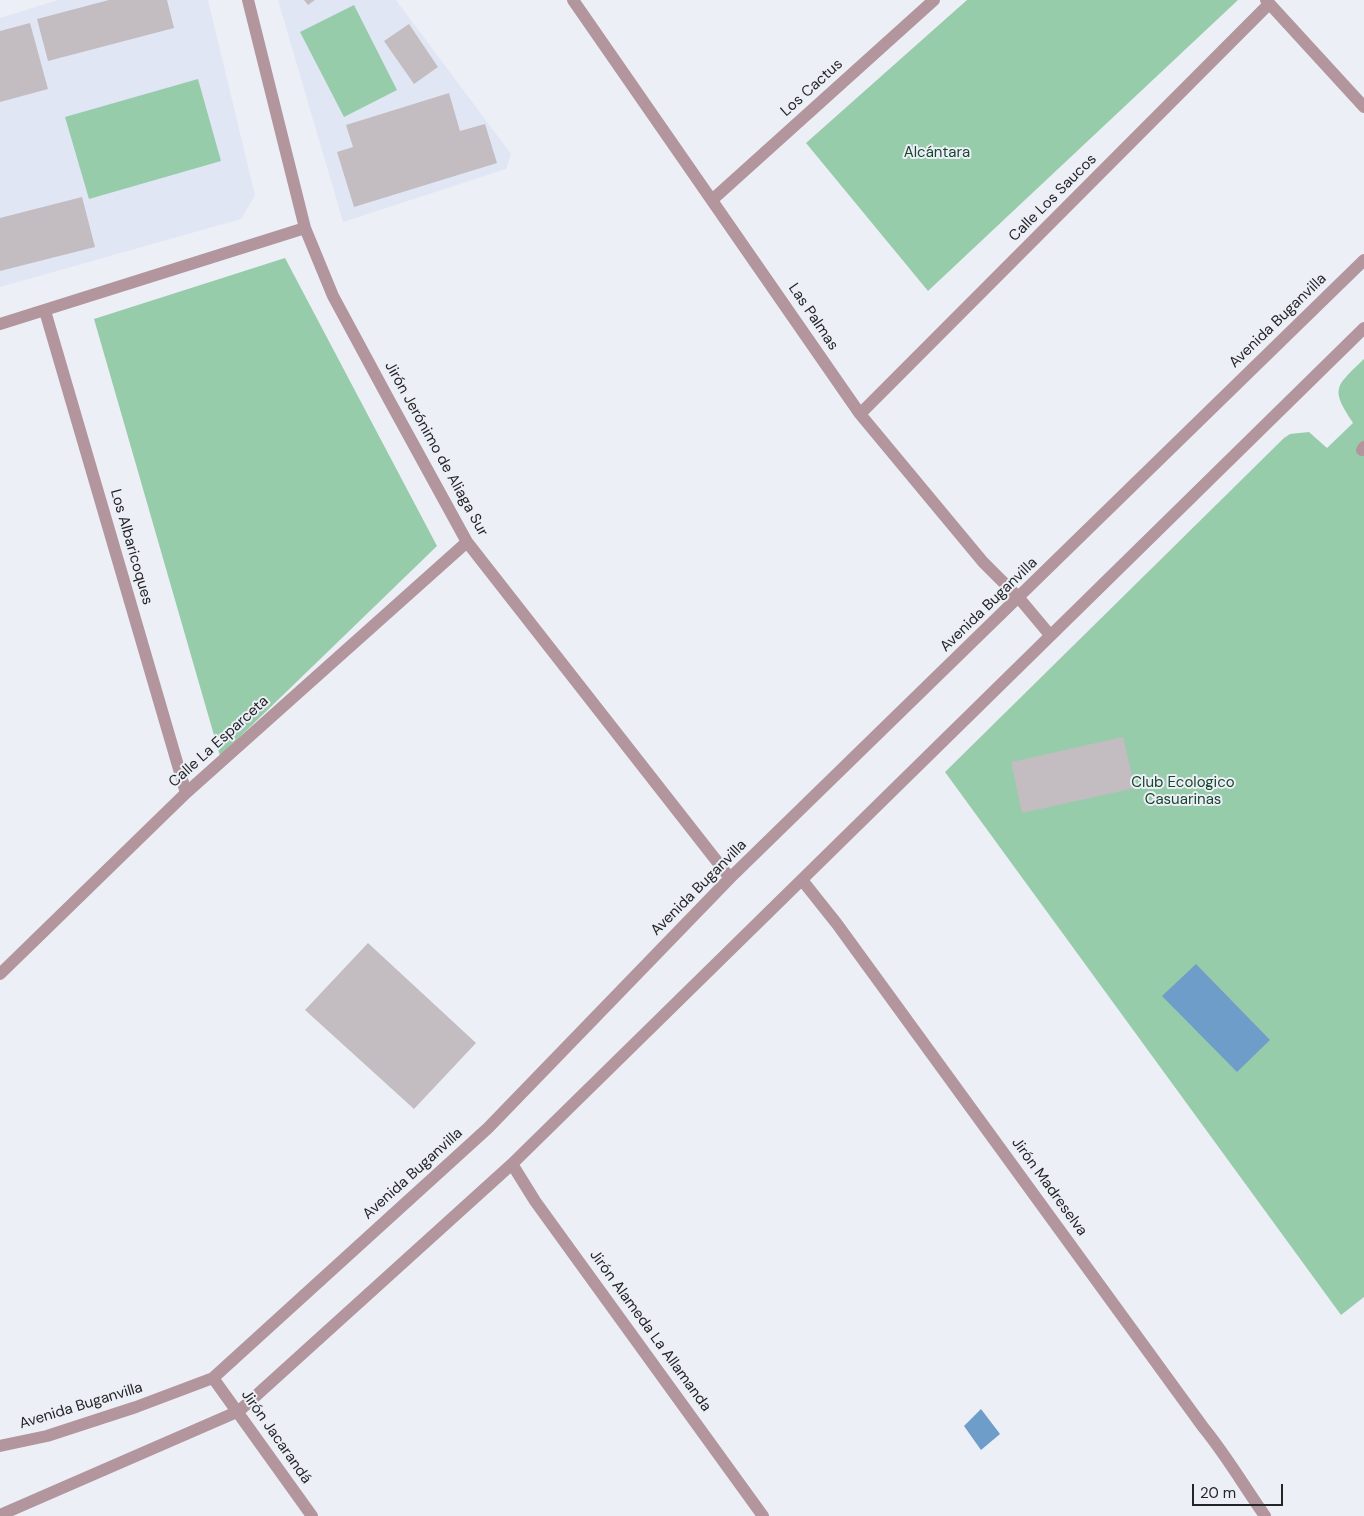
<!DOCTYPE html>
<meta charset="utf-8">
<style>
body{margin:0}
#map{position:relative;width:1364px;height:1516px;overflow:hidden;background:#eceff6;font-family:"DM Sans",sans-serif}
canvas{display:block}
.scale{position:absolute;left:1192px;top:1484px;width:91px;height:22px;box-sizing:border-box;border:2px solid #242527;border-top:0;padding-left:6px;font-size:15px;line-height:18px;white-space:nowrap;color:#242527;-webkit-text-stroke:4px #eceff6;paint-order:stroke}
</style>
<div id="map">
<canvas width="1364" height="1516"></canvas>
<div class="scale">20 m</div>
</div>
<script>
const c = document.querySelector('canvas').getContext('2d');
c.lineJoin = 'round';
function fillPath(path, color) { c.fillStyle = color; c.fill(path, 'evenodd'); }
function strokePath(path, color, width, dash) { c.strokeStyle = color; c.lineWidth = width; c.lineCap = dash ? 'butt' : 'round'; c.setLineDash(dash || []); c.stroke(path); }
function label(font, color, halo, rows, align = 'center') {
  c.font = font + ' "DM Sans",sans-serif'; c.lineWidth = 4; c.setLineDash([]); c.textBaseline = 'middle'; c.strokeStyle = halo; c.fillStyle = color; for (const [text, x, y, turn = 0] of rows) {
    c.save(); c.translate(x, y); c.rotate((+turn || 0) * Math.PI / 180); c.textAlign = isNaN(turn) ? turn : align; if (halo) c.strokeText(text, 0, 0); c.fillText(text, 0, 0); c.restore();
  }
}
const built = new Path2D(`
 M58,0H208L255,195L241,219L0,287V18Z
 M278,0H396L511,154L506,169L343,222Z`);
const green = new Path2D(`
 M967,0H1238L928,291L806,143Z
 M354,5L397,90L344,117L300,32Z
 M198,79L221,161L89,199L65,117Z
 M285,258L437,546L220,756L94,319Z
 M1364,359V1297L1341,1315L945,772L1284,438L1290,434L1309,432L1327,448L1353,423C1330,388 1335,387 1364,359Z`);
const water = new Path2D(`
 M1196,964L1270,1040L1237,1072L1162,996Z
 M981,1409L1000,1434L981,1450L964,1426Z`);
const building = new Path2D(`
 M109,0H167L174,28L48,61L37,19Z
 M304,0H315L308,5Z
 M30,23L48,89L0,102V31Z
 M409,24L438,67L414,84L384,41Z
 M449,93L460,131L485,124L497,163L354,207L337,152L353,147L346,125Z
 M82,197L95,247L0,271V218Z
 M1123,737L1135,788L1022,813L1011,762Z
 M368,943L476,1043L414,1109L305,1010Z`);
const minor = new Path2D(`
 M248,0L305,228L333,296L388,398L467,542L730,878
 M573,0L860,414L983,562L1019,598L1050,635
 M1266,0L1364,107
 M712,200L934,0
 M45,311L186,793
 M0,324L305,228
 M860,414L1269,4
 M1362,450L1364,447
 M802,880L837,924L1203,1427C1226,1455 1244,1486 1265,1516
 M0,974L186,793L467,542
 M512,1164L535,1201L763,1516
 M213,1378L312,1516
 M0,1446L47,1436L136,1407L213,1378L488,1128L730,878L1364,260
 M0,1515L239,1411L512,1164L1364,328`);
const streetNames = [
 ["Los Cactus",812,88,-42],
 ["Calle Los Saucos",1053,198,-45],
 ["Las Palmas",813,317,56],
 ["Avenida Buganvilla",1278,321,-44],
 ["Jirón Jerónimo de Aliaga Sur",436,449,61],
 ["Los Albaricoques",131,547,74],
 ["Avenida Buganvilla",989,605,-44],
 ["Calle La Esparceta",219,742,-42],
 ["Avenida Buganvilla",699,888,-45],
 ["Avenida Buganvilla",413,1174,-42],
 ["Jirón Madreselva",1049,1187,54],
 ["Jirón Alameda La Allamanda",650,1331,54],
 ["Avenida Buganvilla",81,1406,-17],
 ["Jirón Jacarandá",276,1437,55]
];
const parkNames = [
 ["Alcántara",937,153],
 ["Club Ecologico",1183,783],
 ["Casuarinas",1183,800]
];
fillPath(built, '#e1e6f5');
fillPath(green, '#97ccaa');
fillPath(water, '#6e9dca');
fillPath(building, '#c3bcc1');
strokePath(minor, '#b3959d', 12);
label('15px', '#242527', '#eceff6', streetNames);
label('15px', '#18472e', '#eceff6', parkNames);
</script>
